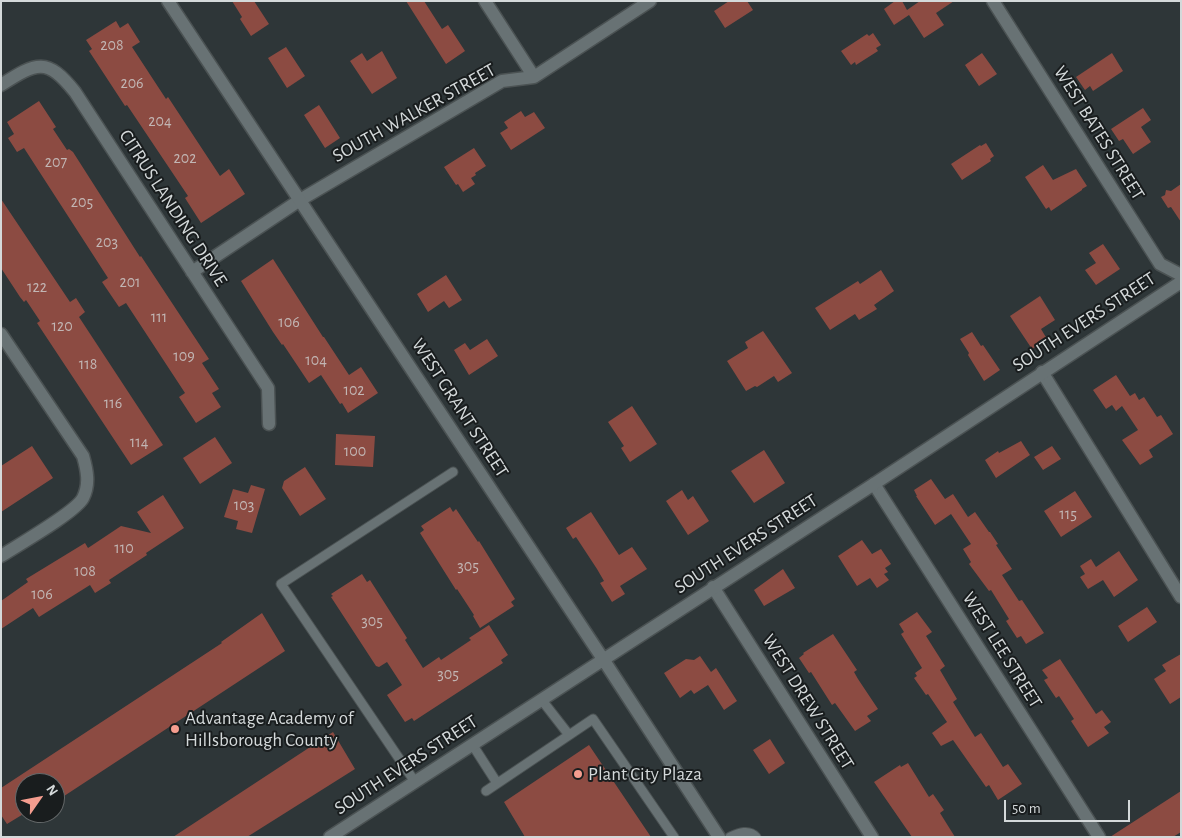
<!DOCTYPE html>
<style>
body{margin:0}
#map{position:relative;width:1182px;height:838px;overflow:hidden;background:#2e3638;font-family:"Alegreya Sans",sans-serif}
canvas{display:block}
.frame{position:absolute;inset:0;border:2px solid #d4d9da;pointer-events:none}
.north{position:absolute;left:15px;top:773px;width:50px;height:50px;box-sizing:border-box;background:#191d1e;border:1px solid #646869;border-radius:50%;rotate:57deg;font-size:14px;font-weight:700;line-height:20px;text-align:center;color:#d4d9da}
.north::after{content:'';display:block;margin:auto;width:18px;height:22px;background:#f59d8f;clip-path:polygon(50% 0,100% 100%,50% 72%,0 100%)}
.scale{position:absolute;left:1004px;top:800px;width:126px;height:22px;box-sizing:border-box;border:2px solid #d4d9da;border-top:0;padding-left:6px;font-size:15px;line-height:18px;white-space:nowrap;color:#d4d9da;-webkit-text-stroke:4px #191d1e;paint-order:stroke}
</style>
<div id="map">
<canvas width="1182" height="838"></canvas>
<div class="frame"></div>
<div class="north">N</div>
<div class="scale">50 m</div>
</div>
<script>
const c = document.querySelector('canvas').getContext('2d');
c.lineJoin = 'round';
function fillPath(path, color) { c.fillStyle = color; c.fill(path, 'evenodd'); }
function strokePath(path, color, width, dash) { c.strokeStyle = color; c.lineWidth = width; c.lineCap = dash ? 'butt' : 'round'; c.setLineDash(dash || []); c.stroke(path); }
function label(font, color, halo, rows, align = 'center') {
  c.font = font + ' "Alegreya Sans",sans-serif'; c.lineWidth = 4; c.setLineDash([]); c.textBaseline = 'middle'; c.strokeStyle = halo; c.fillStyle = color; for (const [text, x, y, turn = 0] of rows) {
    c.save(); c.translate(x, y); c.rotate((+turn || 0) * Math.PI / 180); c.textAlign = isNaN(turn) ? turn : align; if (halo) c.strokeText(text, 0, 0); c.fillText(text, 0, 0); c.restore();
  }
}
const building = new Path2D(`
 M232,1H254L269,24L251,36L240,19L242,17Z
 M406,1H424L442,29L448,25L465,51L446,64Z
 M729,1H747L753,10L725,28L714,11Z
 M895,1H902L907,10L920,1H954L936,13L944,25L924,38L909,15L894,25L884,9Z
 M116,21L120,28L128,23L140,42L132,47L166,99L168,97L220,176L229,169L245,194L201,223L185,198L188,196L127,105L125,106L89,51L92,49L86,40Z
 M873,33L881,45L876,48L878,51L856,65L855,62L851,65L841,51L867,34L869,36Z
 M286,47L305,76L287,88L268,58Z
 M382,51L397,78L372,94L350,61L362,53L367,61Z
 M982,53L997,74L979,86L965,65Z
 M1112,53L1123,71L1093,91L1090,86L1085,90L1076,77Z
 M39,101L56,127L53,129L67,150L69,149L73,152L140,257L141,256L209,359L202,363L219,389L212,393L221,407L196,423L179,397L185,393L126,303L119,307L102,282L108,278L24,148L17,152L8,138L14,134L7,122Z
 M319,105L340,138L325,148L304,115Z
 M1143,108L1151,120L1141,127L1151,142L1133,154L1123,139L1119,141L1111,129Z
 M521,111L525,117L534,112L545,128L511,150L500,133L508,128L504,122Z
 M986,143L994,156L990,159L991,161L962,180L951,164L980,145L981,146Z
 M474,148L486,166L475,173L476,175L471,178L475,184L463,192L458,184L456,185L444,167Z
 M1043,165L1053,180L1076,169L1087,186L1082,189V190L1051,211L1049,207L1046,209L1025,177Z
 M1181,184V222L1171,207L1168,208L1161,197L1165,195L1166,190L1171,191Z
 M1,199L70,302L76,298L85,312L79,317L163,445L131,465L37,323L40,321L26,300L24,302L20,297L1,268Z
 M1103,244L1120,269L1096,285L1085,270L1096,263L1089,253Z
 M273,259L323,337H324L349,375L361,367L378,393L348,413L342,403L340,404L321,375L309,383L283,344L282,345L273,332L241,281Z
 M881,270L894,291L874,305L877,309L859,320L855,314L830,330L815,308L858,281L860,284Z
 M446,275L462,300L449,308L444,301L428,312L417,294Z
 M1040,296L1055,320L1041,329L1047,339L1032,349L1010,316Z
 M763,331L792,373L778,382L774,376L757,387L755,386L746,391L727,361L748,348L745,342Z
 M972,332L981,346L983,345L1000,370L984,381L968,355L969,353L960,339Z
 M487,339L498,356L469,375L454,350L465,343L470,350Z
 M1116,375L1130,396L1135,393L1139,400L1144,397L1157,417L1161,415L1173,434L1149,450L1153,457L1140,465L1122,440L1138,430L1122,406L1116,411L1112,405L1106,409L1093,390Z
 M632,406L657,444L630,462L621,448L624,446L608,422Z
 M336,434L375,436L373,467L335,465Z
 M215,437L232,463L200,484L183,458Z
 M1021,441L1030,455L996,478L985,460L998,451L999,453Z
 M32,446L53,478L1,512V466Z
 M1052,446L1061,459L1043,470L1034,457Z
 M764,450L785,483L754,503L731,471Z
 M305,467L326,499L300,516L282,488L284,481Z
 M931,479L945,499L953,494L968,517L975,512L989,532H990L998,544L996,545L1012,569L1002,575L1019,601L1022,600L1044,633L1026,644L1021,636L1017,638L1006,621L1009,619L991,590L989,591L969,564L971,562L963,549L971,544L951,514L935,525L916,496H917L914,490Z
 M251,485L265,489L252,533L236,529L238,521L224,517L233,489L248,493Z
 M682,490L688,500L693,496L709,521L688,535L666,501Z
 M1075,491L1092,517L1061,537L1044,511Z
 M163,495L184,528L146,553L147,555L109,580L111,583L95,593L90,585L39,617L33,608L1,629V601L28,582L26,579L85,543L88,548L121,526L151,533L137,512Z
 M450,507L453,512L456,509L478,542L479,541L515,599L511,602L514,606L480,628L473,616L474,615L457,589L456,590L420,533L424,530L421,526Z
 M591,512L619,555L632,547L647,569L620,586L625,594L612,602L600,583L604,581L597,569L576,537L573,539L566,528Z
 M862,540L872,554L881,549L891,564L885,568L888,572L884,574L889,580L877,588L870,578L857,586L838,556Z
 M1119,551L1138,580L1114,597L1103,580L1088,589L1080,577L1085,574L1080,566L1091,559L1096,567Z
 M783,569L795,588L764,606L754,590Z
 M362,574L367,582L370,580L407,638L405,640L423,668L439,657L441,660L471,640L469,638L489,625L508,655L501,660L503,663L414,721L412,718L405,722L387,695L402,685L387,662L379,667L376,666L331,597L333,596L331,594Z
 M1147,607L1157,622L1128,642L1118,626Z
 M917,612L932,632L926,636L945,666L940,670L957,699L953,702L975,737L981,733L1003,767L1008,764L1022,784L998,800L989,785L986,787L953,740L941,746L932,733L947,722L928,694L926,695L914,678L917,676L915,673L922,668L901,634L904,632L899,624Z
 M262,613L285,651L55,802V783H25V813L7,824L1,815V788L222,643L221,642Z
 M833,634L857,670L854,672L858,679L878,709L867,716L871,721L855,731L835,703L832,705L811,672L809,673L799,658L804,654L803,653Z
 M1181,654V697L1170,704L1154,679L1166,671L1162,665Z
 M700,656L711,672L716,668L737,701L724,710L708,685L694,694L691,690L680,698L664,673L686,659L694,660Z
 M1060,659L1096,714L1102,710L1111,722L1104,727L1109,733L1088,747L1071,721L1074,719L1059,696L1056,698L1044,680L1048,678L1042,670Z
 M333,732L355,769L247,837H173Z
 M770,739L785,763L769,774L753,750Z
 M589,745L651,837H525L504,802Z
 M908,763L929,797L933,794L944,810L940,813L955,837H912L874,782L900,765L901,767Z
 M1181,791V832L1173,837H1110Z`);
const lane = new Path2D(`
 M541,699L569,735
 M472,744L497,783
 M415,782L281,584L453,472
 M486,791L593,719L674,837
 M730,837C739,833 749,829 756,837`);
const street = new Path2D(`
 M485,1L534,77
 M993,1L1160,264L1181,275
 M1,85C37,62 47,57 75,92L268,388L269,424
 M192,272L300,200L502,81L534,77L650,1
 M1,334L83,456C87,470 90,484 83,498C76,512 18,545 1,556
 M1042,372L1181,597
 M874,484L1099,837
 M713,587L872,837`);
const secondary = new Path2D(`
 M168,1L603,659L719,837
 M330,837L874,484L1181,282`);
const markers = [
 [175,729,5,"#f59d8f"],
 [578,774,5,"#f59d8f"]
];
const numberNames = [
 ["208",112,45],
 ["206",132,83],
 ["204",160,121],
 ["202",185,158],
 ["207",56,162],
 ["205",82,202],
 ["203",107,242],
 ["201",130,282],
 ["122",37,287],
 ["111",159,317],
 ["106",289,322],
 ["120",62,326],
 ["109",184,356],
 ["104",316,360],
 ["118",88,364],
 ["102",354,390],
 ["116",113,403],
 ["114",139,442],
 ["100",355,451],
 ["103",244,505],
 ["115",1068,514],
 ["110",124,548],
 ["305",468,566],
 ["108",85,571],
 ["106",42,594],
 ["305",372,621],
 ["305",448,674]
];
const streetNames = [
 ["SOUTH WALKER STREET",414,113,-29],
 ["WEST BATES STREET",1099,133,58],
 ["CITRUS LANDING DRIVE",173,208,57],
 ["SOUTH EVERS STREET",1084,322,-33],
 ["WEST GRANT STREET",460,408,57],
 ["SOUTH EVERS STREET",746,544,-33],
 ["WEST LEE STREET",1002,650,58],
 ["WEST DREW STREET",808,702,58],
 ["SOUTH EVERS STREET",406,765,-33]
];
const poiNames = [
 ["Advantage Academy of",185,718],
 ["Hillsborough County",185,740],
 ["Plant City Plaza",588,774]
];
fillPath(building, '#8c4b42');
strokePath(lane, '#4b5253', 11);
strokePath(street, '#4b5253', 15);
strokePath(secondary, '#4b5253', 15);
strokePath(lane, '#687274', 9);
strokePath(street, '#687274', 12);
strokePath(secondary, '#687274', 12);
for (const [x, y, r, color] of markers) { const dot = new Path2D(); dot.arc(x, y, r, 0, 2 * Math.PI); c.fillStyle = color; c.fill(dot); strokePath(dot, '#191d1e', 2); }
label('16px', '#c2b6b4', null, numberNames);
label('19px', '#d4d9da', '#191d1e', streetNames);
label('19px', '#d4d9da', '#191d1e', poiNames, 'left');
</script>
